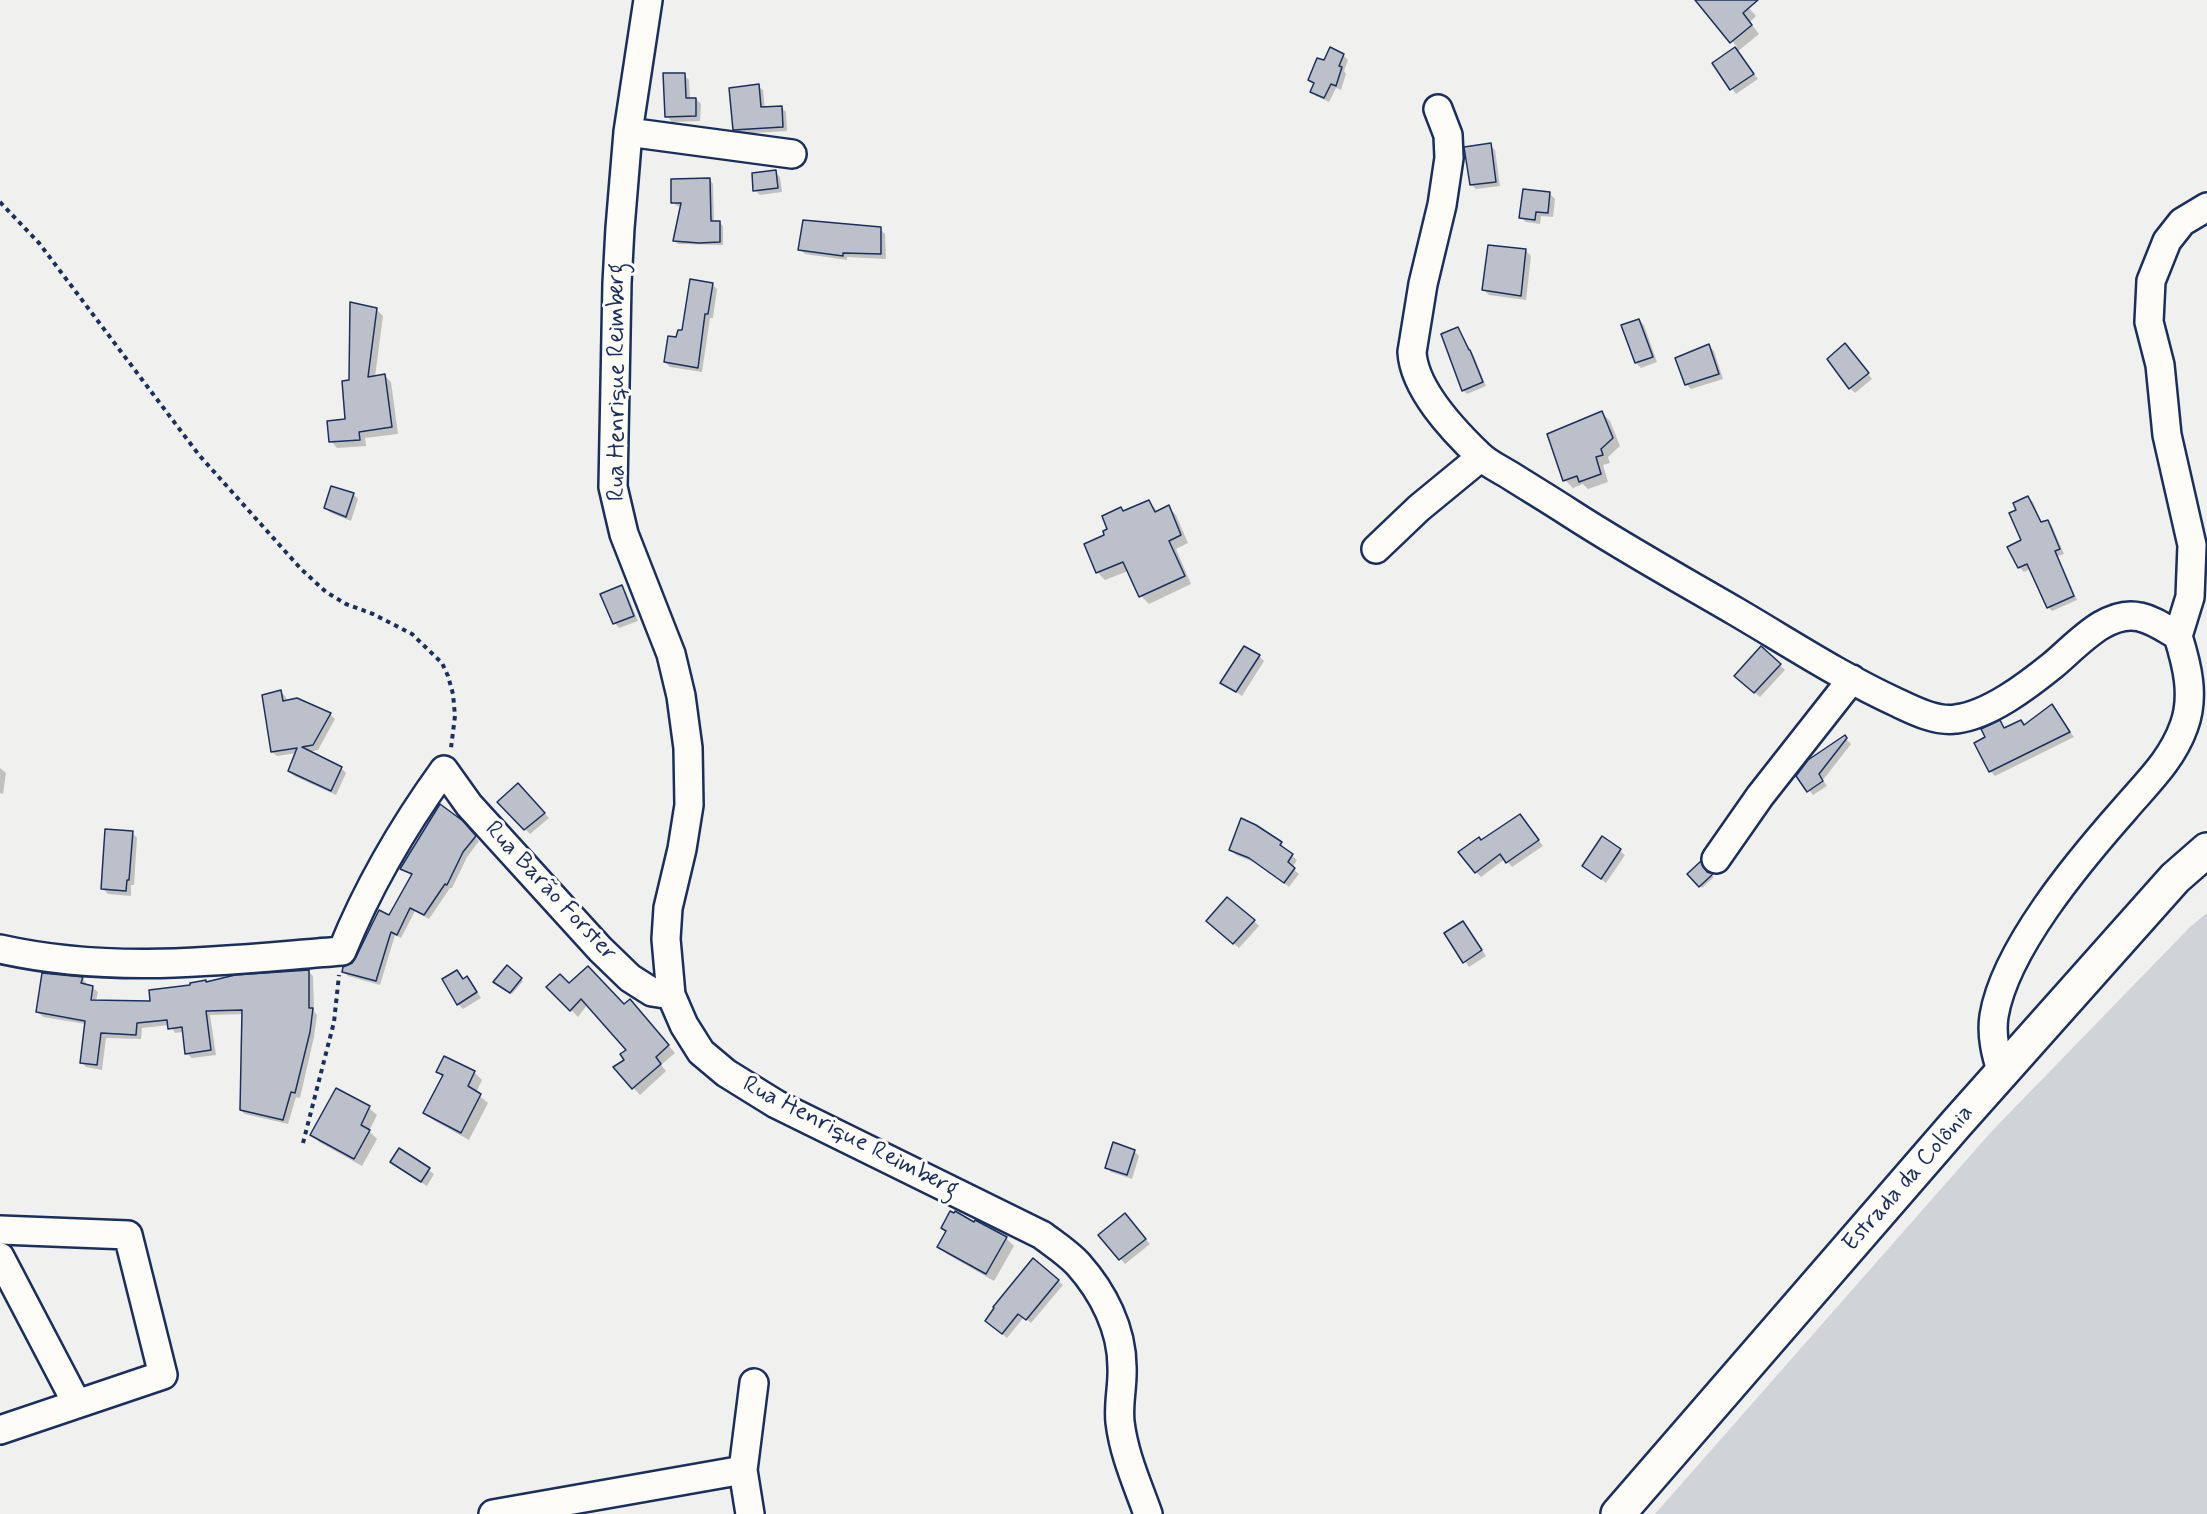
<!DOCTYPE html>
<meta charset="utf-8">
<style>
body{margin:0}
canvas{display:block;background:#f0f0ee}
</style>
<canvas width="2207" height="1514"></canvas>
<script>
const c = document.querySelector('canvas').getContext('2d');
c.lineJoin = 'round';
function fillPath(path, color) { c.fillStyle = color; c.fill(path, 'evenodd'); }
function strokePath(path, color, width, dash) { c.strokeStyle = color; c.lineWidth = width; c.lineCap = dash ? 'butt' : 'round'; c.setLineDash(dash || []); c.stroke(path); }
function label(font, color, halo, rows, align = 'center') {
  c.font = font + ' Mynerve,sans-serif'; c.lineWidth = 6; c.setLineDash([]); c.textBaseline = 'middle'; c.strokeStyle = halo; c.fillStyle = color; for (const [text, x, y, turn = 0] of rows) {
    c.save(); c.translate(x, y); c.rotate((+turn || 0) * Math.PI / 180); c.textAlign = isNaN(turn) ? turn : align; if (halo) c.strokeText(text, 0, 0); c.fillText(text, 0, 0); c.restore();
  }
}
const green = new Path2D(`
 M2207,913V1514H1655L1991,1132L2190,927Z`);
const shadow = new Path2D(`
 M1699,0H1742L1756,16L1750,22L1759,34L1737,52L1758,79L1736,94L1714,64L1737,47Z
 M1343,55L1348,60L1344,71L1346,74L1341,90L1336,88L1329,102L1316,96L1312,91L1315,85L1310,80L1325,62Z
 M684,75L689,80L690,99H696L701,104L700,121L672,122L667,116Z
 M758,86L763,90L765,109L782,108L786,112L787,131L739,134L734,129Z
 M1490,145L1495,150L1500,186L1476,189L1471,184Z
 M775,172L780,177L782,192L760,195L755,190Z
 M710,180L713,184L714,222H719L723,226V245L678,244L674,240L681,206H677L673,202Z
 M1550,194L1555,199L1553,217L1541,216L1540,224L1526,222L1521,217Z
 M880,229L885,234L886,259L847,257V260L805,254L800,249Z
 M1526,251L1531,256L1526,300L1489,295L1484,290Z
 M712,284L717,289L713,318H710L702,372L670,367L665,362Z
 M376,309L383,316L375,377L385,376L391,382L398,434L365,438L366,446L337,448L331,441L347,421L350,381Z
 M1639,320L1644,325L1657,362L1641,368L1636,363Z
 M1458,329L1474,356L1486,386L1467,394L1463,390Z
 M1709,346L1714,351L1723,379L1691,389L1686,384Z
 M1850,350L1872,379L1855,393L1850,388Z
 M1602,413L1610,421L1620,446L1608,457L1610,463L1603,465L1608,482L1588,489L1583,484L1573,488L1565,480Z
 M353,494L358,499L351,521L331,513L326,508Z
 M2028,497L2033,502L2042,523L2048,521L2052,526L2064,554L2058,556L2077,600L2052,611L2048,607L2030,569L2024,572L2019,567L2023,540L2018,510Z
 M1149,501L1158,512L1168,507L1176,515L1188,543L1176,549L1191,584L1149,604L1141,596L1128,571L1105,580L1098,573L1086,545L1106,536L1121,509L1124,512Z
 M621,587L626,592L638,621L619,628L615,623Z
 M1761,648L1785,670L1760,697L1741,681Z
 M1259,656L1264,661L1242,696L1222,682Z
 M281,692L286,697L287,702L330,714L335,719L318,750L308,752L341,768L346,773L336,795L294,776L289,771L297,753L277,756L272,752Z
 M2052,706L2074,737L1995,776L1990,771L1987,738L2000,722L2006,729L2021,722L2026,726Z
 M1844,737L1851,744L1823,780L1827,786L1813,795L1798,776Z
 M0,768L6,773L3,794L0,793Z
 M518,785L549,818L530,834L499,802Z
 M1520,816L1543,846L1512,867L1505,859L1481,877L1476,872L1481,842Z
 M462,823L479,841L467,857L452,888H450L429,919L415,911L401,938L395,935L380,985L348,976L344,972L353,965L389,917L413,876L401,869Z
 M132,833L137,838L134,885H131V896L108,894L103,889Z
 M1603,838L1625,855L1606,883L1584,866Z
 M1281,843L1285,850L1297,860L1292,868L1299,874L1289,887L1256,863L1236,855L1231,850Z
 M1707,873L1714,877L1702,888L1689,874Z
 M1254,921L1259,926L1239,948L1213,925Z
 M1463,922L1486,956L1469,967L1446,933Z
 M507,967L523,981L512,994L496,984Z
 M308,971L313,976L314,1011L317,1015L314,1037L300,1098L296,1097L288,1124L245,1114L239,1109L242,1083L243,1014L210,1015L216,1055L192,1058L186,1053L184,1032L175,1033L170,1025L142,1028L141,1039L106,1038L102,1070L86,1067L81,1062L86,1024L43,1017L38,1012L82,978L87,984V986L92,987L98,992L96,1001L152,1002L207,983Z
 M457,972L464,980L467,978L472,983L481,998L463,1009L458,1004Z
 M569,985L624,1006L636,1008L675,1053L661,1065L666,1071L640,1095L615,1068L626,1060L628,1050L588,1004L578,1017L549,987Z
 M438,1072H474L482,1080L476,1093L488,1103L469,1140L433,1120L425,1112L444,1078Z
 M336,1090L369,1108L377,1115L369,1131L377,1139L362,1166L319,1142L312,1134Z
 M400,1150L434,1174L427,1186L397,1167Z
 M1134,1151L1139,1156L1132,1179L1111,1172L1106,1167Z
 M954,1215L1006,1238L1014,1246L994,1281L947,1254L939,1246Z
 M1129,1220L1150,1244L1125,1264L1101,1235Z
 M1034,1260L1063,1285L1031,1323L1024,1317L1007,1338L991,1325Z`);
const building = new Path2D(`
 M1695,0H1758L1743,13L1752,25L1730,43Z
 M1330,47L1344,54L1339,66L1342,67L1336,86L1331,84L1324,98L1310,92L1314,83L1308,80L1317,58L1324,60Z
 M1735,47L1754,74L1730,90L1712,63Z
 M663,73H685L686,98H696V116L665,117Z
 M759,84L761,107L782,106L783,127L733,130L729,88Z
 M1491,143L1496,182L1470,185L1464,147Z
 M776,170L778,188L753,191L752,173Z
 M710,178L711,221H720V242L699,243L673,241L681,203H671V179Z
 M1523,189L1550,192L1548,213L1536,212L1535,220L1519,218Z
 M803,220L881,227V254L843,253V256L798,250Z
 M1488,245L1526,249L1521,296L1482,290Z
 M690,279L713,283L708,314H705L698,368L664,362L668,336L676,337L678,330H682Z
 M350,302L377,308L368,377L385,374L392,427L359,432L360,440L329,442L327,421L345,419L342,381L349,380Z
 M1639,319L1653,357L1635,363L1621,325Z
 M1458,327L1469,350H1470L1483,382L1462,391L1441,334Z
 M1845,343L1869,373L1849,389L1827,359Z
 M1709,344L1719,374L1685,385L1675,358Z
 M1602,411L1613,438L1601,449L1603,455L1596,457L1601,474L1579,482L1577,476L1563,481L1547,434Z
 M331,486L354,493L346,517L324,508Z
 M2028,496L2041,522L2048,520L2060,549L2055,551L2074,596L2047,608L2027,564L2018,568L2007,547L2021,540L2009,513L2016,510L2013,503Z
 M1149,500L1155,512L1169,505L1181,535L1169,541L1185,576L1139,597L1123,562L1096,573L1084,544L1104,535L1103,531L1107,529L1102,516L1121,507L1123,511Z
 M622,585L634,616L613,624L600,594Z
 M1244,646L1260,655L1236,692L1220,683Z
 M1761,646L1781,664L1754,693L1734,676Z
 M281,690L283,701L297,698L331,713L313,745L302,747L342,767L331,791L288,771L297,748L271,752L262,695Z
 M2052,704L2070,732L1989,772L1974,743L1985,737L1981,729L2000,720L2004,728L2021,720L2024,725Z
 M1845,735L1847,738L1819,774L1823,781L1807,792L1796,776L1808,760Z
 M518,783L545,813L524,830L497,802Z
 M440,804L463,821L476,836L463,852L447,885L445,884L424,915L410,908L397,935L391,932L376,981L342,972L343,967L352,963L356,957L379,910L389,915L412,874L400,869Z
 M1520,814L1539,840L1506,863L1500,854L1475,873L1458,852L1479,837L1481,840Z
 M1241,818L1256,825L1282,842L1280,845L1293,854L1288,862L1295,868L1284,883L1249,858L1229,850Z
 M105,829L133,831L129,880H127L126,891L101,889Z
 M1602,836L1621,849L1601,879L1582,866Z
 M1701,861L1707,872L1713,874L1699,887L1687,874Z
 M1227,897L1255,920L1233,944L1206,921Z
 M1463,921L1482,950L1463,963L1444,933Z
 M507,965L522,978L510,993L493,982Z
 M588,966L624,1004L630,999L669,1045L656,1057L661,1064L632,1089L613,1067L624,1060L620,1054L626,1050L581,999L570,1011L546,987L560,974L569,983Z
 M309,970V1008H313L310,1032L295,1093L291,1092L283,1120L240,1110L242,1010L206,1011L211,1050L185,1054L182,1027L168,1029L167,1020L137,1023L136,1035L101,1033L97,1065L80,1063L85,1021L36,1012L42,973L83,977L81,983L93,986L91,1000L150,1001L149,990L190,985V983L206,980V982L235,975Z
 M457,970L463,979L467,976L477,992L457,1005L442,979Z
 M444,1056L475,1071L468,1086L481,1094L461,1133L423,1113L443,1075L436,1072Z
 M336,1088L370,1106L361,1125L370,1130L354,1159L310,1135Z
 M1113,1142L1135,1150L1127,1175L1105,1168Z
 M399,1148L430,1168L421,1182L390,1162Z
 M950,1211L954,1213L955,1211L974,1222L975,1220L1007,1237L986,1274L937,1247L946,1231L941,1228Z
 M1125,1213L1146,1239L1119,1260L1098,1235Z
 M1033,1258L1059,1280L1026,1320L1018,1314L1002,1334L985,1321L994,1308L993,1307Z`);
const path = new Path2D(`
 M0,202L39,243L199,455L301,569L326,592L346,604L373,614L412,634L442,663L448,676L453,694L455,716L451,748
 M303,1143L334,1022L339,975`);
const minor = new Path2D(`
 M648,0L628,132L620,228L617,283L613,487L624,534L671,654L681,696L688,748L689,805L682,849L668,908L666,939L671,995L684,1025L701,1052L726,1073L776,1104L1042,1235C1054,1244 1068,1253 1078,1264C1103,1292 1122,1329 1122,1367C1123,1385 1118,1403 1120,1422C1124,1455 1137,1483 1148,1514
 M1438,109L1448,135L1449,158L1442,205L1423,284L1412,352C1414,389 1453,430 1479,455C1488,464 1500,469 1511,476C1530,488 1550,500 1570,513C1624,548 1680,579 1735,611C1788,642 1841,677 1898,703C1915,711 1937,722 1956,719C1989,715 2027,686 2053,665C2076,646 2107,609 2140,617C2154,620 2166,629 2178,636C2187,665 2195,696 2184,726C2172,760 2147,783 2124,810C2079,861 2005,949 1994,1016C1991,1036 1996,1055 2002,1074
 M628,132L792,154
 M1376,549L1419,508L1481,457
 M2178,636L2190,597L2192,545L2167,435L2160,365L2149,322L2151,281L2167,241L2182,222L2207,207
 M1716,859L1760,796L1852,679
 M0,949C116,975 225,960 342,951C367,889 405,824 444,770L469,805L600,949L630,978L652,992L671,995
 M0,1230L128,1235L163,1375L0,1430
 M0,1257L77,1404
 M493,1514L743,1470
 M750,1514L743,1470L754,1383`);
const major = new Path2D(`
 M1618,1514L1956,1124L2175,878L2207,850`);
const streetNames = [
 ["Rua Henrique Reimberg",618,382,-90],
 ["Rua Barão Forster",550,892,47],
 ["Rua Henrique Reimberg",850,1138,27],
 ["Estrada da Colônia",1909,1179,-49]
];
fillPath(green, '#d0d3d8');
fillPath(shadow, '#0003');
fillPath(building, '#bbc0ca');
strokePath(building, '#1b2f5e', 1.5);
strokePath(minor, '#1b2f5e', 32);
strokePath(major, '#1b2f5e', 38);
strokePath(path, '#1b2f5e', 4, [4.5, 4.5]);
strokePath(minor, '#fdfcf7', 27);
strokePath(major, '#fdfcf7', 33);
label('24px', '#1b2f5e', '#fdfcf7', streetNames);
</script>
